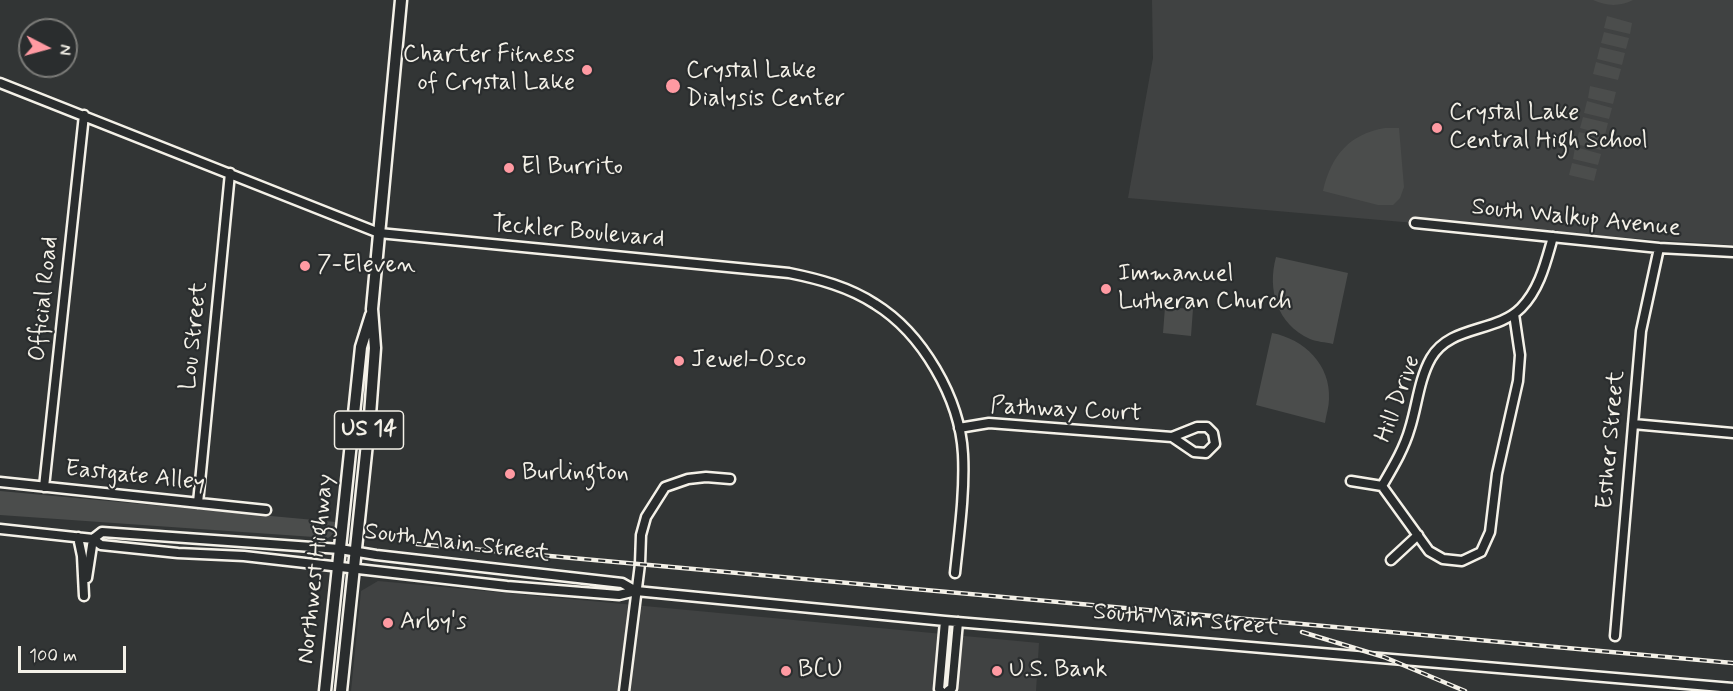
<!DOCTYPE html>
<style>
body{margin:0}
#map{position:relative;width:1733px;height:691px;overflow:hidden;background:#323535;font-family:Mynerve,sans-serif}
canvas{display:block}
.north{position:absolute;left:18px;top:18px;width:60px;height:60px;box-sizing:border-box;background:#2a2d2e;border:2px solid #7b7b78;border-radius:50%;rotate:96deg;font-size:16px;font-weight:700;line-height:24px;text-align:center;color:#f4f1e8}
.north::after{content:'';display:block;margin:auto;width:21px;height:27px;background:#ff9aa2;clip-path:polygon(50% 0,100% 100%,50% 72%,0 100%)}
.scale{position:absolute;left:18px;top:646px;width:108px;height:27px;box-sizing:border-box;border:3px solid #f4f1e8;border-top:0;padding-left:8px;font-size:18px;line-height:21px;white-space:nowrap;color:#f4f1e8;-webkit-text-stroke:4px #2a2d2e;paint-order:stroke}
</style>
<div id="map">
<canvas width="1733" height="691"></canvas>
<div class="north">N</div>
<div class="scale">100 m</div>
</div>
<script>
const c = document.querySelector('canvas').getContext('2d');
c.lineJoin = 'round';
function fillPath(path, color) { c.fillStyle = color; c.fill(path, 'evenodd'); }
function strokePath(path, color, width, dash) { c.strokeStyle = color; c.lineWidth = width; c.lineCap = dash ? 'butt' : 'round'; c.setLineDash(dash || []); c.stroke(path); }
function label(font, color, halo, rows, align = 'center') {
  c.font = font + ' Mynerve,sans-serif'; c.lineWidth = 4.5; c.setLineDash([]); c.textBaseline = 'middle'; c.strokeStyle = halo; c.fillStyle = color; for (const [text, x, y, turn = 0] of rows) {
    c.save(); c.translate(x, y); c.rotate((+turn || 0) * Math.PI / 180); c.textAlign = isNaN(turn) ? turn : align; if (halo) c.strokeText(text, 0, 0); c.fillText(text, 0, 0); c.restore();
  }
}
const built = new Path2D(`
 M1152,0H1733V245L1403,222L1128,198L1153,58Z
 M378,581L1039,643L1036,691H351L361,591Z`);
const green = new Path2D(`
 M1593,0H1633C1619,7 1606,6 1593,0Z
 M1607,16L1632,23L1630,34L1604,28Z
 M1604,32L1629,38L1626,49L1601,43Z
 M1600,47L1625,53L1622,65L1597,59Z
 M1596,62L1621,69L1618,80L1593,74Z
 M1590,86L1616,92L1613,104L1588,98Z
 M1587,101L1612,108L1609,119L1584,113Z
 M1583,117L1608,123L1605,135L1580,128Z
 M1385,128H1399L1404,187L1400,198L1393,205H1378L1323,191C1331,156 1349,134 1385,128Z
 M1579,132L1604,138L1601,150L1576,144Z
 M1575,147L1601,154L1598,165L1573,159Z
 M1572,163L1597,169L1594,181L1569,175Z
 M1276,257L1348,273L1333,344C1325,342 1317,342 1310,339C1277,324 1267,290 1276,257Z
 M1165,307L1193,309L1191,336L1163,333Z
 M1272,333C1304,339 1331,365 1329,399C1329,407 1326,415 1325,423L1256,405Z
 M0,491L336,522L334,534L328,538L0,515Z`);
const minor = new Path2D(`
 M0,83L379,233L789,273C819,279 849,287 875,304C922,333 960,398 963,454C965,493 959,534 955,573
 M1415,223L1659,248L1733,252
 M1633,424L1733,433
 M959,428L989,423L1172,437L1194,452L1206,453L1215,444L1213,433L1207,427H1197L1172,437
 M1351,481L1382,486L1429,551L1443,559L1462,561L1481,552L1490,532L1497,474L1518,381L1520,355L1514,314
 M0,482L266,510
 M1382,486C1393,467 1404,449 1410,428C1417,406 1419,379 1431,358C1450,325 1496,333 1521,308C1540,289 1546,261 1553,237
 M44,487L84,115
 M198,503L230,173
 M0,529L93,539L101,545L178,553L244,556L507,586L619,595L636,591L945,621L1733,688
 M78,537L82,556L84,596
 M93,539L102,532L340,549L376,555L622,583L636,591
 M1391,560L1418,535
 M87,578L93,539
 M1615,636L1641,331L1659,248
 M624,691L640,564L641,535L646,517L665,487L688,479L706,477L730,479
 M941,691L939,689L945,621
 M948,691L952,688L958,622`);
const major = new Path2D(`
 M325,691L361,347L371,315
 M341,691L370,415L375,348L372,309L401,0`);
const rail = new Path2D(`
 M417,544L1733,663
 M1302,632L1384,657L1465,691`);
const markers = [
 [587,70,6,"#ff9aa2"],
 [673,86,8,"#ff9aa2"],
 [1437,128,6,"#ff9aa2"],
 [509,168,6,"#ff9aa2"],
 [305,266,6,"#ff9aa2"],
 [1106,289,6,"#ff9aa2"],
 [679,361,6,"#ff9aa2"],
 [510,474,6,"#ff9aa2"],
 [388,623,6,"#ff9aa2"],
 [786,671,6,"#ff9aa2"],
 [997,671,6,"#ff9aa2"]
];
const shields = [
 [369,430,69]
];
const shieldNames = [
 ["US 14",369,430]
];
const poiNames = [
 ["Charter Fitness",575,56,"right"],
 ["of Crystal Lake",575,84,"right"],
 ["Crystal Lake",686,72],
 ["Dialysis Center",686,100],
 ["Crystal Lake",1449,114],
 ["Central High School",1449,142],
 ["El Burrito",521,168],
 ["7-Eleven",317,266],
 ["Immanuel",1118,275],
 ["Lutheran Church",1118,303],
 ["Jewel-Osco",691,361],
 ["Burlington",522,474],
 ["Arby's",400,623],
 ["BCU",798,671],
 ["U.S. Bank",1009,671]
];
const streetNames = [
 ["South Walkup Avenue",1576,219,6],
 ["Teckler Boulevard",578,233,5],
 ["Official Road",45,299,-84],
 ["Lou Street",195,336,-84],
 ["Hill Drive",1399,399,-70],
 ["Pathway Court",1066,411,3],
 ["Esther Street",1612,440,-85],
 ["Eastgate Alley",135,477,6],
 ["South Main Street",457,544,7],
 ["Northwest Highway",317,569,-84],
 ["South Main Street",1186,621,5]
];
fillPath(built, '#404242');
fillPath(green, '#4b4d4c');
strokePath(minor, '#f4f1e8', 13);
strokePath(major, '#f4f1e8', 15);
strokePath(minor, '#2a2d2e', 8);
strokePath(major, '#2a2d2e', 10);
strokePath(rail, '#f4f1e8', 4.5);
strokePath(rail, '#2a2d2e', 2, [7]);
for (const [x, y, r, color] of markers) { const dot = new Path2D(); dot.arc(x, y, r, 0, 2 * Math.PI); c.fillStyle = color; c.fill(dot); strokePath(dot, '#2a2d2e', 2); }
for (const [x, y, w] of shields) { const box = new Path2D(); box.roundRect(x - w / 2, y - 19, w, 38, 4.5); c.fillStyle = '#2a2d2e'; c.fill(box); strokePath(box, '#f4f1e8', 1.5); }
label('bold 22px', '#f4f1e8', null, shieldNames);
label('24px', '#f4f1e8', '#2a2d2e', poiNames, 'left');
label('24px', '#f4f1e8', '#2a2d2e', streetNames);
</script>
